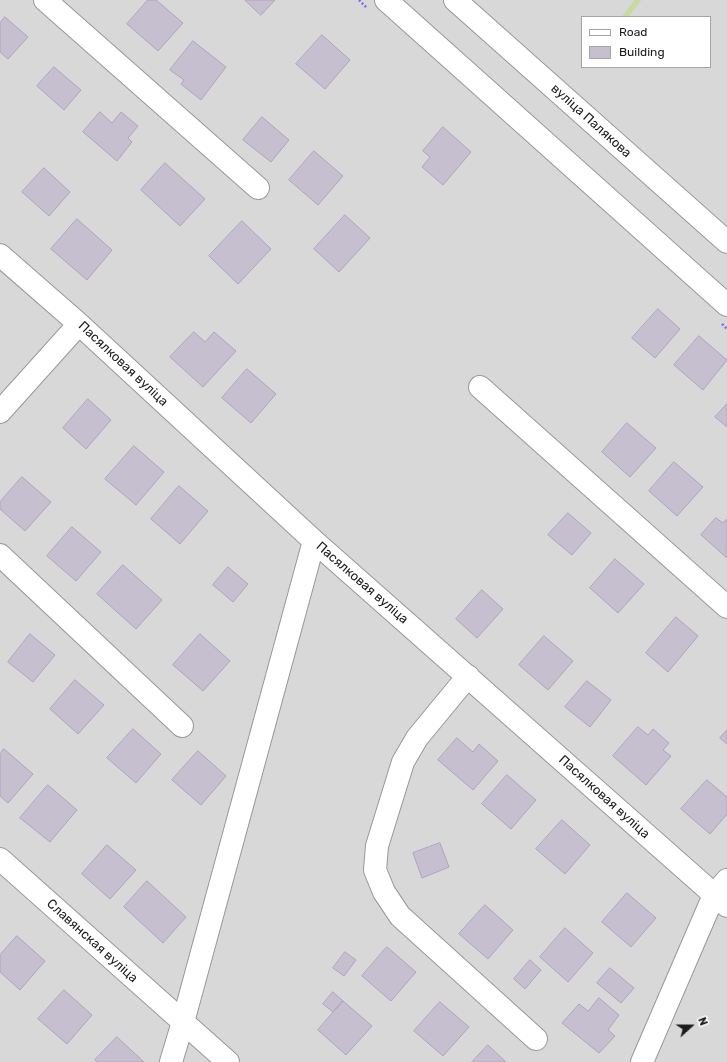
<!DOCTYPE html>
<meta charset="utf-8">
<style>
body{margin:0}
#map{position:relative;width:727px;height:1062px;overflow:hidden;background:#e9e1ec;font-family:Rubik,sans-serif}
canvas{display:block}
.legend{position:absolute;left:581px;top:16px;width:130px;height:52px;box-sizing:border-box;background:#fff;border:1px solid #a4a4a4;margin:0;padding:5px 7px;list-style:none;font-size:12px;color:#1b1b1b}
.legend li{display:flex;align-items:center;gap:8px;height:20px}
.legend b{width:20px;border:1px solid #a4a4a4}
.north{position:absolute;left:671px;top:1006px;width:40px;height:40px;-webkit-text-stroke:3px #fff;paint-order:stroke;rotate:69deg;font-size:11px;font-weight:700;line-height:16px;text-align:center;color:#1b1b1b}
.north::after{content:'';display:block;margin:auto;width:14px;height:18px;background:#1b1b1b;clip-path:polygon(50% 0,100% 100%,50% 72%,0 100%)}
</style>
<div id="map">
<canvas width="727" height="1062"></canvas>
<ul class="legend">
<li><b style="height:5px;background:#fff"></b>Road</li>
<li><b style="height:11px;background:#c6bfcf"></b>Building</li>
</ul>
<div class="north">N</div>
</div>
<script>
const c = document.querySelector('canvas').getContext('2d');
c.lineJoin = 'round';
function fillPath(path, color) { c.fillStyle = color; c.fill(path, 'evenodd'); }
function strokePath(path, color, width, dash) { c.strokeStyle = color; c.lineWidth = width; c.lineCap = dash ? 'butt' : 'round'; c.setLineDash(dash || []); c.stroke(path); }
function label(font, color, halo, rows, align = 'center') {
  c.font = font + ' Rubik,sans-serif'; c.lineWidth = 3; c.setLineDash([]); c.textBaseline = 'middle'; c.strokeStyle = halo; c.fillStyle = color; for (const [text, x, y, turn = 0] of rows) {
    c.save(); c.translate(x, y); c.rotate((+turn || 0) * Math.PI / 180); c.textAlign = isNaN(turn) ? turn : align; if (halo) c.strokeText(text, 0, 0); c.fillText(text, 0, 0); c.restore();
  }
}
const residential = new Path2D(`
 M0,0H727V1062H0ZM582,17H710V67H582Z`);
const stream = new Path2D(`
 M625,17L638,0`);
const building = new Path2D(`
 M148,0H156L183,23L158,51L127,24Z
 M245,0H275L261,15Z
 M5,17L28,37L8,59L0,52V23Z
 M322,35L350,60L325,89L296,64Z
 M193,41L226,67L201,100L181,84L184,80L170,70Z
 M54,67L81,90L64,110L37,86Z
 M100,112L112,123L121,112L138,126L128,138L132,142L117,161L83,132Z
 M262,117L289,140L271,162L243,140Z
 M443,127L471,152L443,185L422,167L430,157L423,151Z
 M314,151L343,176L318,205L289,180Z
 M165,163L205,199L180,226L141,190Z
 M44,168L70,192L49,216L22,192Z
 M345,215L370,238L339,272L314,249Z
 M77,219L112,250L87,280L51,249Z
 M242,221L271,249L238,284L209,256Z
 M658,309L680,329L655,358L632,338Z
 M194,332L205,342L214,332L236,351L203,387L170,357Z
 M699,336L727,360L703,390L674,365Z
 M247,369L276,394L251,423L222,398Z
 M88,399L111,420L86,449L63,428Z
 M727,404V427L715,417Z
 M627,423L656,448L630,477L602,452Z
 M134,446L164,472L136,505L105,479Z
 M674,462L703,487L677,516L649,491Z
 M22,477L51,502L25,531L0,509V502Z
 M179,486L208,511L180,544L151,519Z
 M568,513L591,533L572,555L548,535Z
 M716,518L723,523L727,519V558L701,535Z
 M72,527L101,552L76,581L47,556Z
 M615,559L644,584L618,613L590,588Z
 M123,565L162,600L136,629L97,594Z
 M228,567L248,584L233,602L213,585Z
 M482,590L503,609L477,638L456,619Z
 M676,617L698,636L668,672L646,653Z
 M30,634L55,655L33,682L8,662Z
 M200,634L230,661L203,691L173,665Z
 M544,636L573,661L548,690L519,665Z
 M75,680L104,705L78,734L50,709Z
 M587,681L611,700L590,727L565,707Z
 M638,727L648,735L653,729L669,743L663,750L671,756L646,785L613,756Z
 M133,729L161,754L136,783L107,758Z
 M727,730V744L720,738Z
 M457,738L473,752L479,744L498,761L473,790L438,760Z
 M4,749L33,774L8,803L0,796V754Z
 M198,751L226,776L201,805L172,780Z
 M507,775L536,800L511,829L482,804Z
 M707,780L727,797V814L710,834L681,809Z
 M48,785L77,810L50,842L20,818Z
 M562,820L590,845L565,874L536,849Z
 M440,843L449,867L422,878L413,853Z
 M107,845L136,870L110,899L82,874Z
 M147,881L186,917L163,943L124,907Z
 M627,893L656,918L631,947L602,922Z
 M485,905L513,930L488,959L459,934Z
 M565,928L593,953L568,982L540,957Z
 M17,936L45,961L20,990L0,972V955Z
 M387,947L416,972L391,1001L362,976Z
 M345,952L356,960L344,976L333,968Z
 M530,960L541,970L525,989L514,979Z
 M610,968L634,988L621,1003L597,983Z
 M64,990L92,1015L67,1044L38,1019Z
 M333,992L343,1001L333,1012L323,1004Z
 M599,998L619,1015L608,1030L615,1036L599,1053L562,1023L579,1004L588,1011Z
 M343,1001L372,1026L346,1055L318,1030Z
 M440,1002L469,1027L443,1056L414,1031Z
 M117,1037L144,1062H97L95,1060Z
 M488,1045L506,1062H472Z`);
const path = new Path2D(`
 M359,0L367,8
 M722,324L727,329`);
const minor = new Path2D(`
 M45,0L258,188
 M386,0L727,305
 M455,0L727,242
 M0,255L79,324L314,541L727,906
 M480,387L727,607
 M0,412L79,324
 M0,555L182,726
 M468,676L417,738L403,762L377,846L375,870L384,892L400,916L536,1039
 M0,859L228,1062
 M171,1062L183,1022L314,541
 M642,1062L714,895L727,880`);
const streetNames = [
 ["вуліца Палякова",591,121,42],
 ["Пасялковая вуліца",123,364,43],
 ["Пасялковая вуліца",362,583,41],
 ["Пасялковая вуліца",604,797,42],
 ["Славянская вуліца",92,941,42]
];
fillPath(residential, '#d8d8d9');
strokePath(stream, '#cad9a2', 5.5);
fillPath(building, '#c6bfcf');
strokePath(building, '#b0a4bd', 1);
strokePath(minor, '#989898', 24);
strokePath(path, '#7e6af4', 2.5, [2, 2]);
strokePath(minor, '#fff', 22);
label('13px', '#1b1b1b', '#fff', streetNames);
</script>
